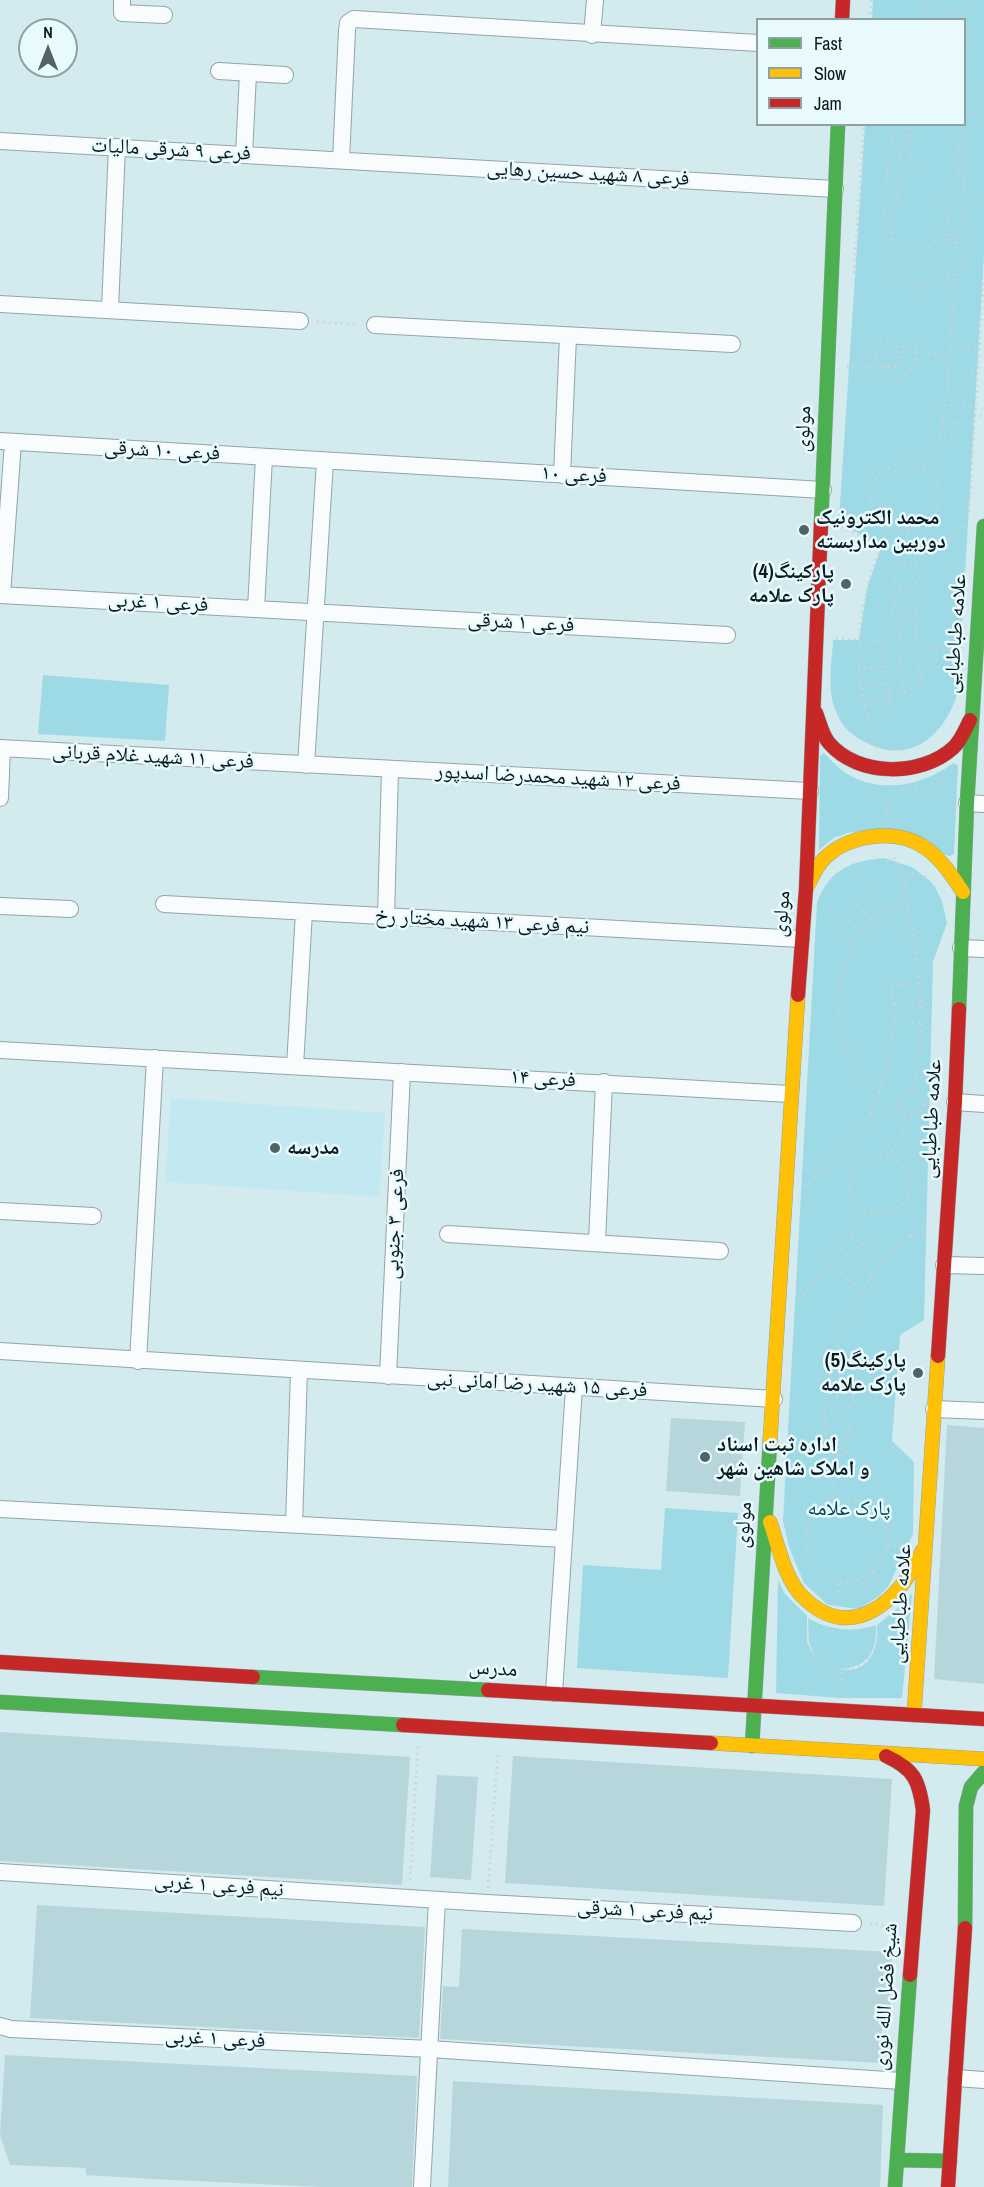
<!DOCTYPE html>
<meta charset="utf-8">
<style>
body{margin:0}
#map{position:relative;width:984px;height:2187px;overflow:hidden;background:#d3eaef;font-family:"Archivo Narrow",sans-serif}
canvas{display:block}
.legend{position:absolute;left:756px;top:18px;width:210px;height:108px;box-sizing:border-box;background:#e9fafe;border:2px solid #90a1a4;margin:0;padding:8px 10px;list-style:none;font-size:18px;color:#0a1b1e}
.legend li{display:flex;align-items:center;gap:12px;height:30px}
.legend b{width:30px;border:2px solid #90a1a4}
.north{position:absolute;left:18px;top:18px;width:60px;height:60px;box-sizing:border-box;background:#e9fafe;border:2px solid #90a1a4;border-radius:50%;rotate:0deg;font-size:16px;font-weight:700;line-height:24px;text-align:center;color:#0a1b1e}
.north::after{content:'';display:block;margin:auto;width:21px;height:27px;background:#506367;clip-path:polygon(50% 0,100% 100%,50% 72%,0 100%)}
</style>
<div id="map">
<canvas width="984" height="2187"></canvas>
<ul class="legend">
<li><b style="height:8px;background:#4caf50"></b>Fast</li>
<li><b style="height:8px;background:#ffc107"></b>Slow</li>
<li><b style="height:8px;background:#c62828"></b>Jam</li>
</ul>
<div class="north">N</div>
</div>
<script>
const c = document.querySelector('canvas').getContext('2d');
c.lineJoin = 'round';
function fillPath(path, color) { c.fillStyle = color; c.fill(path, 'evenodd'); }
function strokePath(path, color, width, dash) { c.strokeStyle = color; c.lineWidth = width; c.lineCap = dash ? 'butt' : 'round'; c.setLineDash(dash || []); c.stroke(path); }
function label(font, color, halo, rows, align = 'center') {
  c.font = font + ' "Archivo Narrow","Noto Naskh Arabic",sans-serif'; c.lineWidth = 5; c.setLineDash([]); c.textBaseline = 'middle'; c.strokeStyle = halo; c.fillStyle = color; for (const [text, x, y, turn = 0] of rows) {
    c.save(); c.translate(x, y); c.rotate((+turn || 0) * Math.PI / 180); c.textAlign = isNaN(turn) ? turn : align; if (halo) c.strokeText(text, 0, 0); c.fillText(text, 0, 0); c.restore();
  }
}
const built = new Path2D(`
 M171,1098L385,1113L379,1197L165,1182Z`);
const green = new Path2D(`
 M873,0H984V254L958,691C947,732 913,765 869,744C851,735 843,729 835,709C827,688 832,662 833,640H859L867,588L882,545L842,525L839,519L865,125L964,124V20L872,19Z
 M43,675L169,685L165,741L38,734Z
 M824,753C832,761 839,769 849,775C882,794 925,785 953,763L958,765L954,854L950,856L851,832L833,838L819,850L820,756Z
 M884,858L912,867L930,881L935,887L942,901L947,923L933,962L924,1320L900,1335L892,1441L914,1462L913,1534L888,1587L879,1596L859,1609L828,1605L804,1583L789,1547L783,1521L817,903C829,870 850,861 884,858Z
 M665,1508L738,1513L728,1678L577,1668L583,1565L661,1570Z
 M778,1580L785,1594L807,1616V1642L815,1657L809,1642L808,1618C828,1630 854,1633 876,1625C877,1651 868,1668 840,1669C868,1675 879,1649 877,1625L899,1607L912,1594L902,1698H840L776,1693Z`);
const building = new Path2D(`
 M671,1418L745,1422L740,1496L666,1491Z
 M947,1425L984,1428V1684L934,1679Z
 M0,1732L410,1757L402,1885L0,1861Z
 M513,1756L892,1779L884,1906L505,1883Z
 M437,1775L478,1777L471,1880L430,1877Z
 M37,1905L425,1927L419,2038L30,2018Z
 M462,1929L892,1952L890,2005H883L880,2063L440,2039L443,1986L459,1987Z
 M5,2055L417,2076L412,2187H321L153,2179L86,2175V2168L10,2165L0,2135Z
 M453,2081L883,2105L880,2187H448Z`);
const path = new Path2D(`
 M870,20L871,0
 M922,20L928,0
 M938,20C961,0 984,34 964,52
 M964,82L973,79L984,84
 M964,110L975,113L984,108
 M894,124C888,155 864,304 929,286L935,276
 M916,124C900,142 915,152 911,172L897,181L896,187C903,199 893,207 892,219C891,237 898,279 924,260
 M945,124C967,143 964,187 942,205L950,227V240
 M960,124L965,156L964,193L984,195
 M887,170L897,166L900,161L906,124
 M925 258a19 19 0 1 1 38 0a19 19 0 1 1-38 0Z
 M954,243L961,228L964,193
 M854,273L864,124
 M317,322L358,324
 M875 353a12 12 0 1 1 24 0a12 12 0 1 1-24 0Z
 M950,348L978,347
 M847,366L894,368C902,362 903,355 902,346L917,349L916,352L949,356
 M888,366V372L894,381C908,376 915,367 916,352
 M965,373H976
 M947,389L975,388
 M945,406H974
 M974,416H984
 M941,422L973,423
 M939,435L952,438
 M871 497a34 34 0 1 1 68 0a34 34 0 1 1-68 0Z
 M923,468C948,442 947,380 950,346C951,324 953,302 955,280L958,273
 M969,512L984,272
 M841,527L881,545
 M893 575a13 13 0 1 1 26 0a13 13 0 1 1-26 0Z
 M915,564C927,553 956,537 963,526
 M891,616L902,620C899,645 898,667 905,692L923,684L915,651L916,605L911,611L903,612L893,607
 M836,639L859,640
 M915,639C929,650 939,650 957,648
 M873,642H885
 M919,667L935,661L956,660
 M858,668L883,667
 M860,688L885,683
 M864,705L889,698
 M892,708C881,665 882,628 901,587
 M877,748C848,666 855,606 889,526
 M926,786L948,779
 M903,790L917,788
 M887,816L892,787
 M894,858L902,872L904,883
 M870,894L883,911
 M857,905L872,921
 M844,918L861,932
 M834,932L852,945
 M891,985H921
 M894,1004L922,1005
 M894,1023H922
 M898 1103a13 13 0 1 1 26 0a13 13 0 1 1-26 0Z
 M880,1091L861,1076L847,1053L838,1017V995L852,945L883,911L907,897
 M914,1091C930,1021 916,954 905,885L907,877C914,874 919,874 926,877
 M870,1113L882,1120
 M850 1185a30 30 0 1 1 60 0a30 30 0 1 1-60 0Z
 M889,1157L902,1134L907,1115
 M807,1168L813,1172C864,1162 891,1070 893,1025C895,1008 892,992 889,975
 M806,1186L820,1171
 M852,1236L884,1260
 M910,1236H925L927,1238
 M841,1251L873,1275
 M831,1265L863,1292
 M799,1300L843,1249L867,1212
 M825,1412H834L841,1366L844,1361L847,1359C862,1369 850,1378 848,1392L854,1399V1404L846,1409L844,1415L846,1422L852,1426L844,1437L847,1453L839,1457L836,1436L825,1433
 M806 1541a41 41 0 1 1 82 0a41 41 0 1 1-82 0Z
 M837,1500C832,1478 827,1455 825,1432C821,1378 844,1312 877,1269C884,1259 893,1250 902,1242C910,1235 920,1230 926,1221
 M888,1544L901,1546
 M873,1572L879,1584
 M857,1580L861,1596
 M838,1598L839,1581
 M807,1627C807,1684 880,1682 877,1631
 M841,1692L842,1670
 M410,1880L418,1746
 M488,1888L498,1751
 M870,1924L893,1927`);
const street = new Path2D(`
 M122,0V13L164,15
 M592,35L595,0
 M219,71L285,75
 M0,141L835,189
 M244,155L248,73
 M341,160L347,30L348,23L354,19L758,43
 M0,304L300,321
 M110,309L117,147
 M375,325L732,344
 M0,441L823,490
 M562,475L568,336
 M0,595L727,635
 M2,595L13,442
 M256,609L264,457
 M0,748L810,791
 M306,765L325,461
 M0,798L2,748
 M967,803L984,804
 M164,904L801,939
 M0,906L70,909
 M386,916L390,769
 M961,948L984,949
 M0,1050L790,1094
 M295,1066L304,912
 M955,1102L984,1104
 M0,1211L93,1216
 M448,1234L720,1251
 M597,1242L604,1082
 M944,1265L984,1266
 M0,1351L774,1399
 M138,1361L155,1058
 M388,1376L402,1072
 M934,1409L984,1411
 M0,1509L564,1539
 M294,1524L299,1371
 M554,1693L574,1387
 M0,1872L487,1903L853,1923
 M0,2026L11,2029L430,2049L901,2081
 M956,2078L984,2080
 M422,2187L437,1900`);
const fast = new Path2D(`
 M821,524L838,124
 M959,1009L967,803L984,526
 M253,1677L488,1690
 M0,1702L403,1725
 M752,1746L770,1441
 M965,1928L966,1806L971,1787L984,1772
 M897,2160L950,2161
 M895,2187L910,1975`);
const slow = new Path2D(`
 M808,885C812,877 816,868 822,861C845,835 895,827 924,847C941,858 952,876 963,892
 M770,1441L798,995
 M770,1522C779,1547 784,1578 803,1597C852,1646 901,1599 922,1551
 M914,1715L938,1356
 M711,1743L984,1759`);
const jam = new Path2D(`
 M842,20L843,0
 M816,713C820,723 822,735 829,743C858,777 921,777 953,748C961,741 965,730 970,720
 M798,995L806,889L821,524
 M938,1356L955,1102L959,1009
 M0,1662L253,1677
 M488,1690L984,1719
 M403,1725L711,1743
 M886,1756C914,1769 919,1780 923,1810L910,1975
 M948,2187L965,1928`);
const markers = [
 [804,530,6,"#506367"],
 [846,584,6,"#506367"],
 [275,1148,6,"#506367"],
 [918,1373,6,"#506367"],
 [705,1457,6,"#506367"]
];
const streetNames = [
 ["فرعی ۹ شرقی مالیات",171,150,3],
 ["فرعی ۸ شهید حسین رهایی",588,174,3],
 ["مولوی",804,429,-88],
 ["فرعی ۱۰ شرقی",162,451,3],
 ["فرعی ۱۰",574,475,3],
 ["فرعی ۱ غربی",158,603,3],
 ["فرعی ۱ شرقی",521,623,3],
 ["علامه طباطبایی",956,634,-86],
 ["فرعی ۱۱ شهید غلام قربانی",153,757,3],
 ["فرعی ۱۲ شهید محمدرضا اسدپور",558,778,3],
 ["مولوی",782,914,-85],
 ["نیم فرعی ۱۳ شهید مختار رخ",482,922,3],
 ["فرعی ۱۴",543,1079,3],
 ["علامه طباطبایی",932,1119,-87],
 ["فرعی ۳ جنوبی",395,1224,-87],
 ["فرعی ۱۵ شهید رضا امانی نبی",537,1385,3],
 ["مولوی",744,1525,-86],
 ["علامه طباطبایی",901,1604,-86],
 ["مدرس",493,1669,3],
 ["نیم فرعی ۱ غربی",219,1886,4],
 ["نیم فرعی ۱ شرقی",645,1911,3],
 ["شیخ فضل الله نوری",886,1997,-86],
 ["فرعی ۱ غربی",215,2039,3]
];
const poiNames = [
 ["محمد الکترونیک",816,518],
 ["دوربین مداربسته",816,542],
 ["پارکینگ(4)",834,572,"right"],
 ["پارک علامه",834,596,"right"],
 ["مدرسه",287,1148],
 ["پارکینگ(5)",906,1361,"right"],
 ["پارک علامه",906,1385,"right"],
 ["اداره ثبت اسناد",717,1445],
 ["و املاک شاهین شهر",717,1469]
];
const parkNames = [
 ["پارک علامه",849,1509]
];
fillPath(built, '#c2e9f2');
fillPath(green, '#9ddae6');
fillPath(building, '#b7d6dc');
strokePath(street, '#93a5a8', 18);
strokePath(fast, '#93a5a8', 15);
strokePath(slow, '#93a5a8', 15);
strokePath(jam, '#93a5a8', 15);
strokePath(path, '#cbd2d4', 3, [1.5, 4.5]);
strokePath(street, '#f8fcfd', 16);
strokePath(fast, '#4caf50', 14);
strokePath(slow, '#ffc107', 14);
strokePath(jam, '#c62828', 14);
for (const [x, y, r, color] of markers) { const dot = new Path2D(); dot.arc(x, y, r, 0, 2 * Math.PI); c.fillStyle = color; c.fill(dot); strokePath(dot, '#e9fafe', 2); }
label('21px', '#0a1b1e', '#e9fafe', streetNames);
label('bold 21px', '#0a1b1e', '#e9fafe', poiNames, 'left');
label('21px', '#00424c', '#e9fafe', parkNames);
</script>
